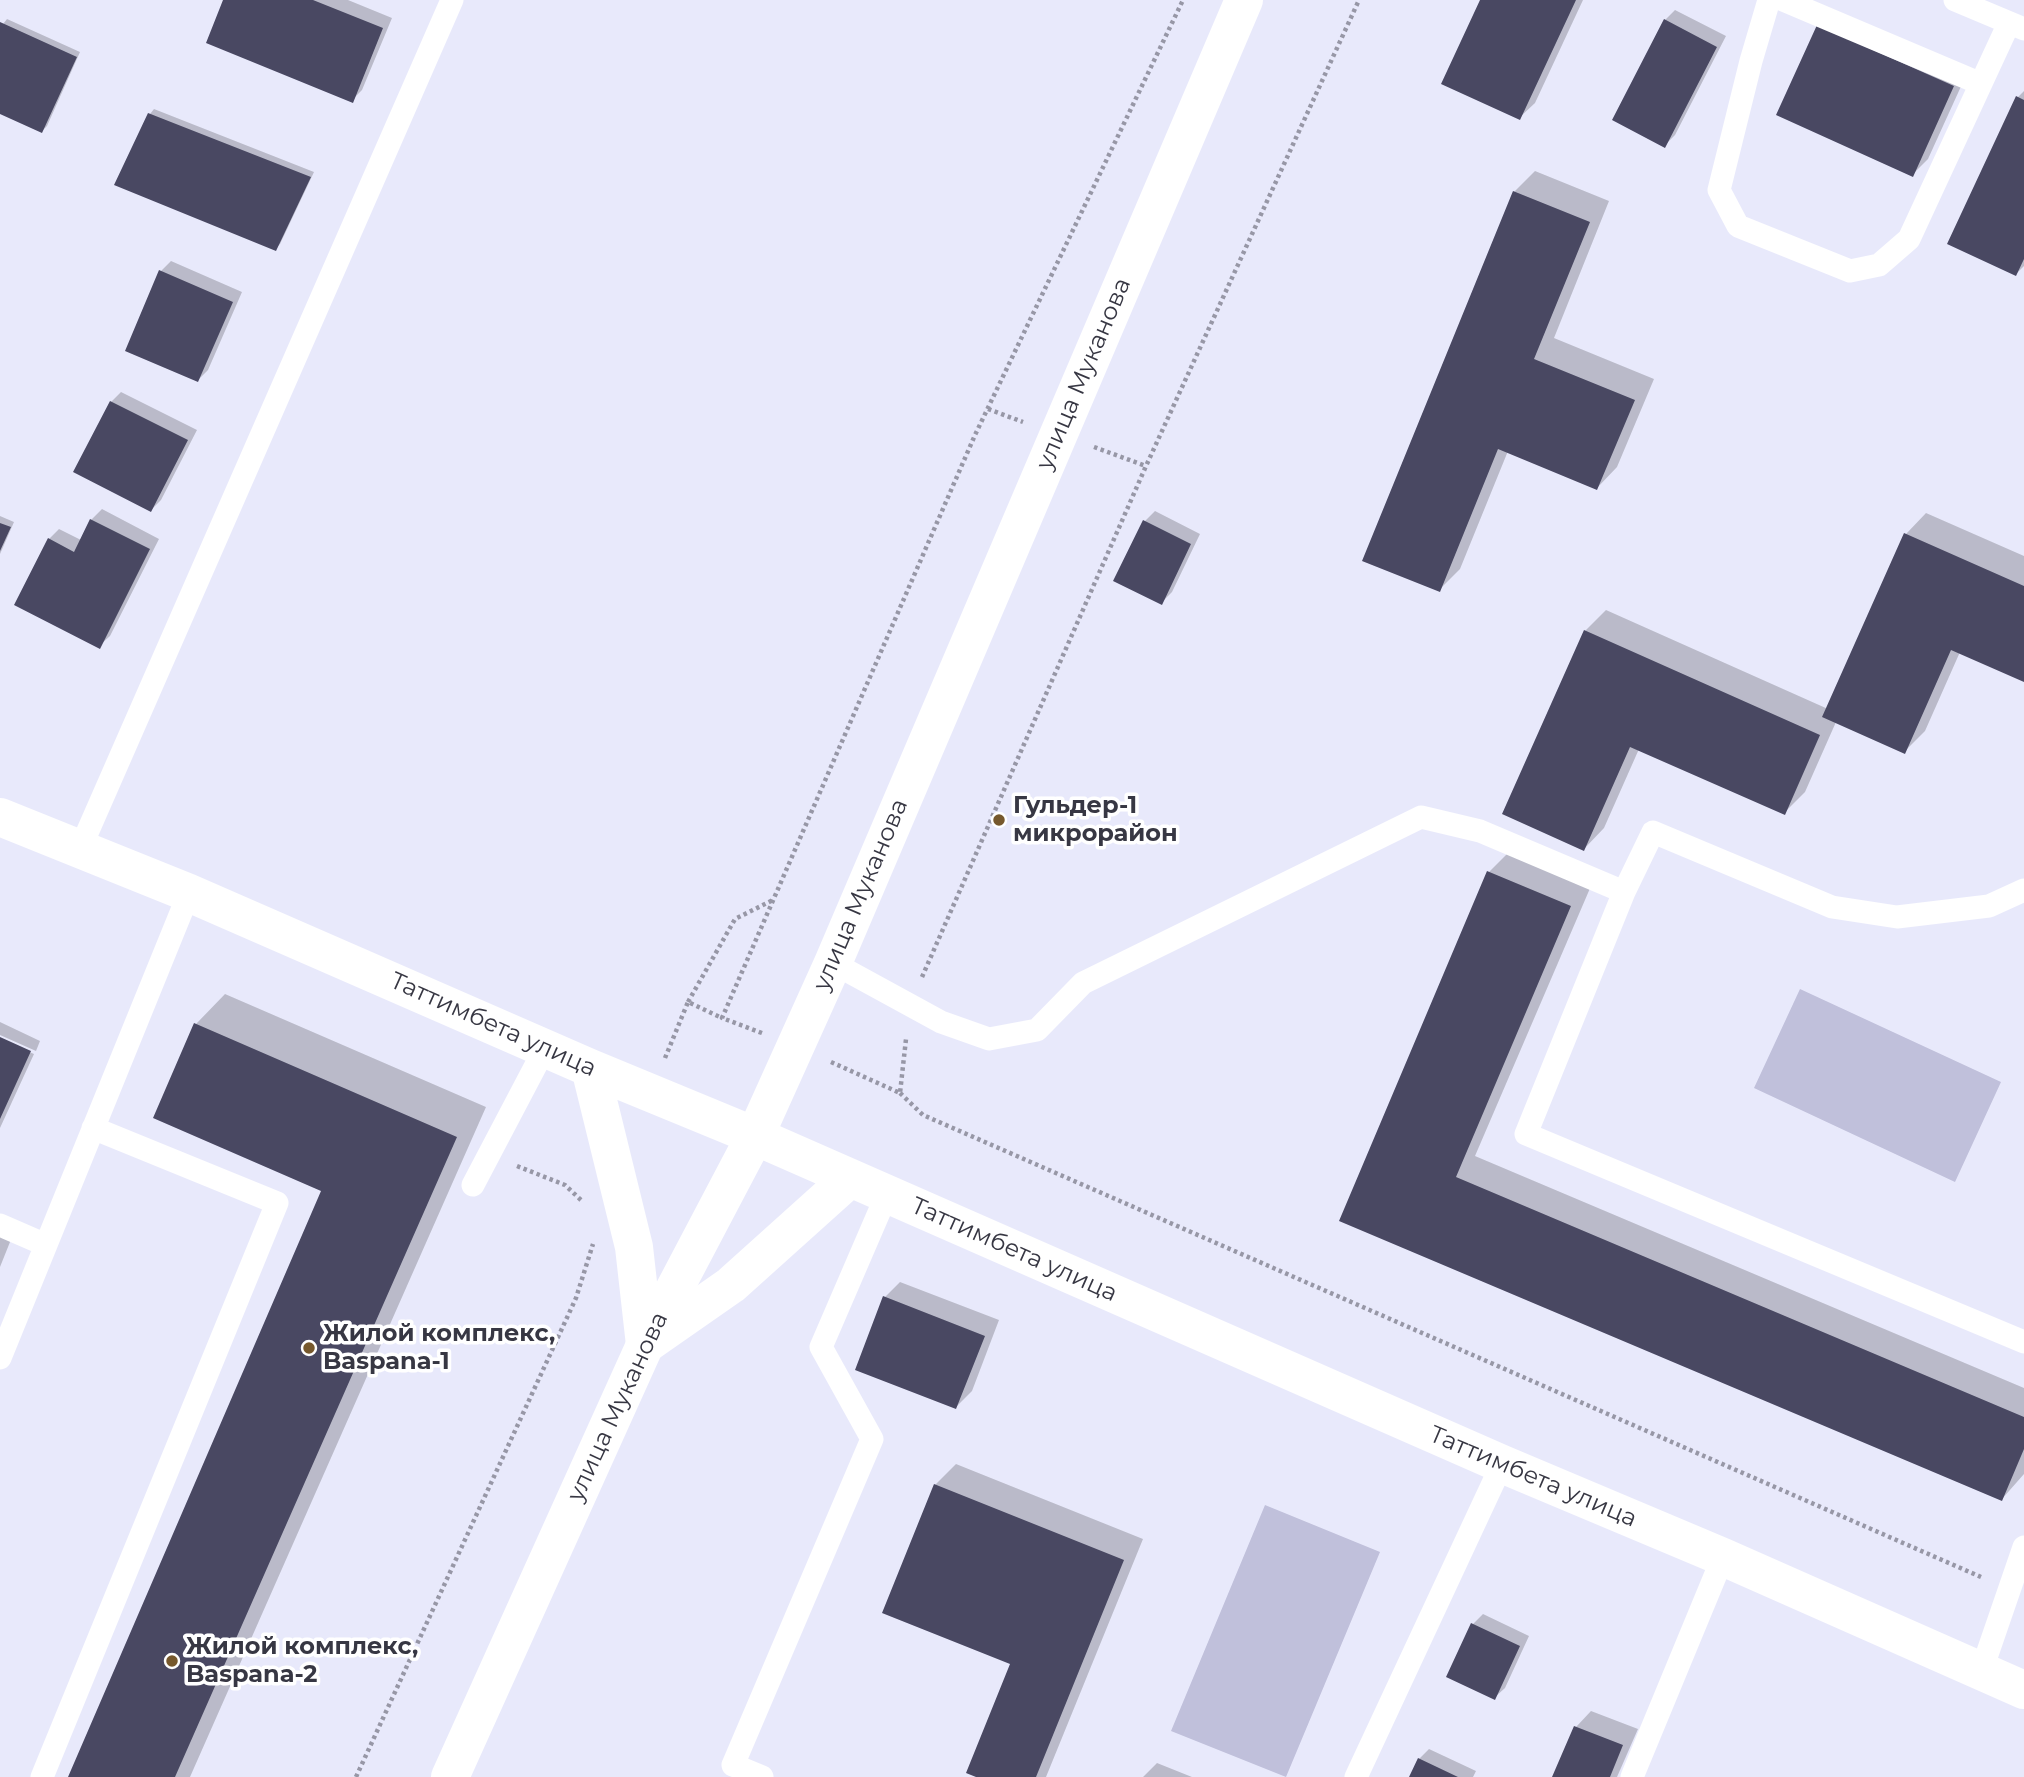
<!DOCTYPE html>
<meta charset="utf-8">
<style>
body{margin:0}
canvas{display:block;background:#e8e9fb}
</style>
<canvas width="2024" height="1777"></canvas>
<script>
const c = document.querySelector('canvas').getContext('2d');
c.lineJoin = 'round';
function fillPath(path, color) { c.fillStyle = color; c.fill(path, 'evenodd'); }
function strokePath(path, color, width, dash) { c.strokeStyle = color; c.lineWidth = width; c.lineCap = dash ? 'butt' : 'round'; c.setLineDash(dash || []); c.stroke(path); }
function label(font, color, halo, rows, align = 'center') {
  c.font = font + ' Montserrat,sans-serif'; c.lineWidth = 7; c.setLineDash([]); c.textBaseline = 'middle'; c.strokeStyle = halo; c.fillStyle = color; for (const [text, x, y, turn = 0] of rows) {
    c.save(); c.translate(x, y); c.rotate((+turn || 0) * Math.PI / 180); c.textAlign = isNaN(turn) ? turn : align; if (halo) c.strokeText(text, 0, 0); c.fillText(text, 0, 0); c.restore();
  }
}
const green = new Path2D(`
 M1800,989L2001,1082L1955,1182L1754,1088Z
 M1265,1505L1380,1552L1286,1777L1171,1731Z`);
const shadow = new Path2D(`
 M225,0H348L392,18L362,90L352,100Z
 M1482,0H1583L1535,103L1519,118Z
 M1675,10L1726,36L1675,135L1665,145V20Z
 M1834,10L1968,71L1928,159L1912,175Z
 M7,19L80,52L47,126L42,131L0,112V28Z
 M2024,91V266L2016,274L2018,97Z
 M154,109L314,172L280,244L275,249L150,114Z
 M1535,171L1609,201L1554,338L1654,379L1617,467L1597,488L1508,451L1460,569L1439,590L1514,192Z
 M171,261L242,292L208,370L198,380L161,271Z
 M121,392L197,430L161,500L151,510L111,402Z
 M102,509L159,539L110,636L99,646L49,539L59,529L81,540L91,520Z
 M1155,511L1200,534L1172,592L1161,603L1145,521Z
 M1926,513L2024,556V680L1960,652L1925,731L1904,752L1836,722L1805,792L1784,813L1639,749L1604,828L1584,849L1585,631L1606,610L1828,709L1906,534Z
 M0,516L14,522L0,554Z
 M1510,851L1591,886L1475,1156L2024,1388V1474L2002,1499L1341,1220L1489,872Z
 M225,994L486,1107L190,1777H70L324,1190L196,1024Z
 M0,1022L40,1041L36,1051L0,1035Z
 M0,1039L34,1054L0,1128Z
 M0,1221L16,1227L0,1267Z
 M900,1282L999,1320L972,1391L956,1407L885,1297Z
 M956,1464L1143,1539L1046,1777H981L1012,1663L935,1485Z
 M1483,1614L1529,1636L1505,1688L1494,1698L1473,1624Z
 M1591,1711L1638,1729L1617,1777H1554L1576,1727Z
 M1429,1749L1476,1771L1473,1777H1411L1419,1759Z
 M1157,1763L1192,1777H1143Z`);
const building = new Path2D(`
 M223,0H313L383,28L353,103L206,43Z
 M1480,0H1576L1520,120L1441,84Z
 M1664,19L1717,47L1665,148L1612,120Z
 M0,22L77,57L42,133L0,114Z
 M1817,25L1954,86L1913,177L1776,115Z
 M2016,96L2024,100V259L2016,276L1947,244Z
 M148,113L311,177L276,251L114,185Z
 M1513,191L1590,222L1534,359L1635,400L1597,490L1498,449L1440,592L1362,561Z
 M159,270L233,302L198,382L125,351Z
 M110,401L188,440L151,512L73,472Z
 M90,519L150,549L100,649L14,605L48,538L74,552Z
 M1143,520L1191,544L1162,605L1113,581Z
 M0,523L11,527L0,551Z
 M1904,533L2024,586V682L1951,650L1905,754L1822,717Z
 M1584,630L1820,735L1785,815L1630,747L1584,851L1502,814Z
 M1487,871L1571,906L1456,1177L2024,1417V1449L2002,1501L1339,1221Z
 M194,1023L457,1137L175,1777H68L321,1191L153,1118Z
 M0,1037L31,1051L0,1119Z
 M883,1296L985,1336L956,1409L855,1370Z
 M934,1484L1124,1560L1036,1777H976L966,1773L1010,1664L882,1613Z
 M1471,1623L1520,1646L1495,1700L1446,1677Z
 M1574,1726L1623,1745L1610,1777H1552Z
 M1418,1758L1458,1777H1409Z`);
const path = new Path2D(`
 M988,409L1023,422
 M1094,447L1146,466
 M922,977L1146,466L1359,0
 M688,1002L735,919L773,900
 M762,1033L722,1018L975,435L1183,0
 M665,1058L688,1002L722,1018
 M831,1062L900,1093L906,1039
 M900,1093L923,1115L1981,1577
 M517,1166L565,1185L582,1201
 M356,1777L576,1298L593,1244`);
const lane = new Path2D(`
 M1769,0L1751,61L1719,190L1738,226L1850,271L1879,265L1909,239L2009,23
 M1783,0L1979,83
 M1955,0L2024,29
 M80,849L452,0
 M2024,890L1989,906L1897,917L1832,907L1653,832L1624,892L1526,1134L2024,1342
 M833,963L941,1022L989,1039L1037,1030L1083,983L1421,817L1480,831L1624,892
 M473,1185L545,1048
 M0,1225L46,1245
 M0,1358L189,893
 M1981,1672L2024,1547
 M42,1777L277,1203L93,1128
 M762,1777L733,1765L872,1439L821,1347L887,1194
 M1356,1777L1502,1464
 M1632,1777L1723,1557`);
const street = new Path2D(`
 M450,1777L645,1345L755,1136`);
const secondary = new Path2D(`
 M0,817L189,893L590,1068L755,1136L1502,1464L1723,1557L2024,1690
 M590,1068L634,1247L645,1345L731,1285L850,1178
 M755,1136L833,963L1244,0`);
const markers = [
 [999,820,7,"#76582c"],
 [309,1348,7,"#76582c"],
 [172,1661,7,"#76582c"]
];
const streetNames = [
 ["улица Муканова",1084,374,-67],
 ["улица Муканова",861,895,-67],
 ["Таттимбета улица",493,1025,24],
 ["Таттимбета улица",1014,1250,24],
 ["улица Муканова",618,1407,-65],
 ["Таттимбета улица",1533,1477,23]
];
const poiNames = [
 ["Гульдер-1",1013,806],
 ["микрорайон",1013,834],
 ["Жилой комплекс,",323,1334],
 ["Baspana-1",323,1362],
 ["Жилой комплекс,",186,1647],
 ["Baspana-2",186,1675]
];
fillPath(green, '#c0c0db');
fillPath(shadow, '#0003');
fillPath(building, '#494862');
strokePath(path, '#9797a6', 4.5, [3.5, 3.5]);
strokePath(lane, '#fff', 23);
strokePath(street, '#fff', 38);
strokePath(secondary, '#fff', 38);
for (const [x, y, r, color] of markers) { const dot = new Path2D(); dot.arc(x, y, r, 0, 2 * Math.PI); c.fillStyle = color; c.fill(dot); strokePath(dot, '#fff', 2.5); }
label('24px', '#373743', '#fff', streetNames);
label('bold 24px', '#373743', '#fff', poiNames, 'left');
</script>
